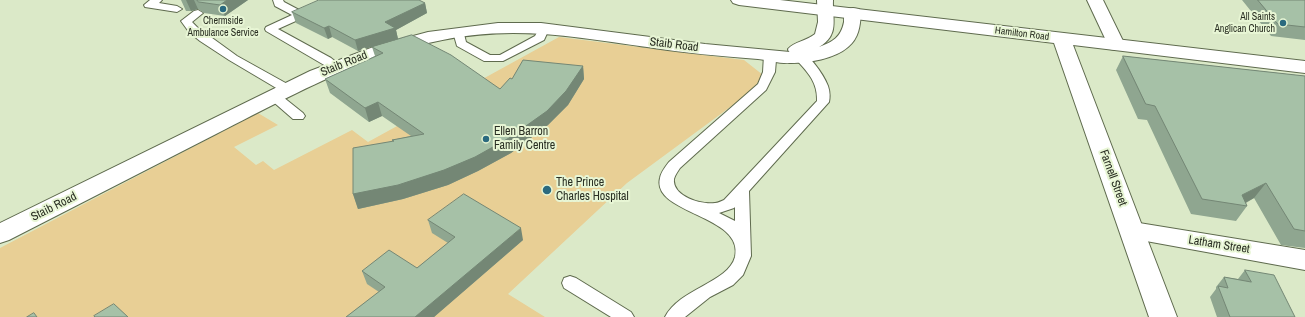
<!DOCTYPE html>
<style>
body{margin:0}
canvas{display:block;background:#dbe9c8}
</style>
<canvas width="1305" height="317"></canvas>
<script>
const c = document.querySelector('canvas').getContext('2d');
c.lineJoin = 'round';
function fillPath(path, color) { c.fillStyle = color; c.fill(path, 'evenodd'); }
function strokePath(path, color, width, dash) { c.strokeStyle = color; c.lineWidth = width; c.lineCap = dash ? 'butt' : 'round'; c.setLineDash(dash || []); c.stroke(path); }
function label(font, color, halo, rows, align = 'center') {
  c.font = font + ' "Archivo Narrow",sans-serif'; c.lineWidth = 4; c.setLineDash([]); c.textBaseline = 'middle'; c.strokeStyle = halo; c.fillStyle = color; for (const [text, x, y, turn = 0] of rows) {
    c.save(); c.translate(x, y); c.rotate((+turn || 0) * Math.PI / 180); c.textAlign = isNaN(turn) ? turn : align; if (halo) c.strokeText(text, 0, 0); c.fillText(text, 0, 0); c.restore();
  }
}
const green = new Path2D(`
 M559,37L744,60L763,75L752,91L627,183L508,294L545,317H0V248L258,113L278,125L234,147L256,165L263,161L274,170L352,130L368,142Z`);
const lane = new Path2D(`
 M150,0H162L159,3L177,6L182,9L177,12L145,7L144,5Z
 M273,0H283L284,2L301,11L326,0H339L338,2L278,29L331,58L341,66L339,69H331L266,31L265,29L266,27L292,15L275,6Z
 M198,10L203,13L192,22L197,27L237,56L291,86L293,89L291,92H283L229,60L200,41L189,32L181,21L194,11Z
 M544,26L549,29L544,40L503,61H484L457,46L453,32L455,30H463L466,42L490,55H500L535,36L540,27Z
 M794,47C806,49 824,75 828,86C830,92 830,97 829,102L749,191L751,256L743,275L733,285L710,297L685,317H665C680,288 728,283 735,257C745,215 651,214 660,178C661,172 666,166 669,162L758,84L763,72L764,55L766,53H774L776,60L775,72L766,90L680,168C678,171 675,175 674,179C672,196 701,205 715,203C718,203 721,201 724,200L817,101C818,77 801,67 788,50L790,48ZM735,207V221L719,213L734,208Z
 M274,92L278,93L303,113L305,116L303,119H293L270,99L268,96L270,93Z
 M570,276L576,278L631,312L634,317H611L564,288L562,283L564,278Z`);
const street = new Path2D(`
 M817,0H833C832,19 840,35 819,47C833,42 841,37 844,22C844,17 844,13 847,9L853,8L859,9L861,13C860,26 859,38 848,47C834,59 809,63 791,63C780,64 769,60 758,59C721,56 684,53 647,47C603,41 558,33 513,33C401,33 313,85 216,134C147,169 78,205 9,240L0,243V223L310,71L376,46L428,32L498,23H541L705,44L790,52L788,49C793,42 807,41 815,34L818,22Z
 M1087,0H1103L1125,45L1122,49L1116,50L1110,49Z
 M1133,222L1305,250V270L1124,237L1121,231L1124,225Z`);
const secondary = new Path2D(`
 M731,0H780L1305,61V73L1073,45L1177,317H1149L1054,43L739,5L733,3Z`);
const wall = new Path2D(`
 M181,0H248L225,16L204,13L198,9L191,11H186Z
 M1242,0H1305V40L1271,36Z
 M425,3L427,13L396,30L398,39L358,51L332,37L328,39L296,23L292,12Z
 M372,47L500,89L512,79L583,66L584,79L568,105L548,125L511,153L478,171L448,185L403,199L358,209L353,194L393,142L392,140L411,136L382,116L369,122L330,93L325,79L375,56Z
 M1123,56L1305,76V248L1281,245L1254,198L1246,203L1247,206L1236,221L1191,214L1147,120L1138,119L1116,70Z
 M428,220L523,240L434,317H346L379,292L367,284L362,271L417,268L448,243L432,233Z
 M1245,270L1295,317H1217L1210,297L1216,289V287L1224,277L1238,279Z`);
const shadedWall = new Path2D(`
 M186,0H194L198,9L191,11Z
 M227,0H248L225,16L220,5Z
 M425,3L427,13L396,30L398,39L358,51L355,40L385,22Z
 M329,26L332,37L328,39L324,28Z
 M583,66L584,79L568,105L548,125L511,153L478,171L448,185L403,199L358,209L353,194Z
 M378,102L382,116L369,122L365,108Z
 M1266,183L1254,198L1241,205L1242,195Z
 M521,228L523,240L434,317H415Z`);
const building = new Path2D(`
 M197,0H227L220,5L199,2Z
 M319,0H419L425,3L385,22L395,28L355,40L329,26L324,28L292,12Z
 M1258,0H1305V27L1278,24Z
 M412,35L451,55L500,89L510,78L512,79L523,60L583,66L566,91L547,111L509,138L475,157L444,170L398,185L353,194V148L394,141L392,140L424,134L378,102L365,108L325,79L383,53L372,47Z
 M1123,56L1305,76V231L1294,229L1266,183L1242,195L1247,206L1202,199L1155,106L1146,104Z
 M464,194L521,228L415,317H346L385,287L362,271L389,250L417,268L455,237L428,220Z
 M1245,270L1274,275L1295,317H1230L1218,286L1228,288L1224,277L1251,282Z
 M114,304L128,317H95L94,316Z
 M34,313L37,317H27Z`);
const markers = [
 [223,9,4,"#2b6a7f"],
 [1283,23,4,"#2b6a7f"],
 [486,139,4,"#2b6a7f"],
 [547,190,5,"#2b6a7f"]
];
const farPoinames = [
 ["All Saints",1275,17],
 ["Anglican Church",1275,29],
 ["Chermside",223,21,"center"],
 ["Ambulance Service",223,33,"center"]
];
const farStreetnames = [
 ["Hamilton Road",1022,34,7]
];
const streetNames = [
 ["Staib Road",674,45,7],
 ["Staib Road",344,64,-22],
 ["Farnell Street",1113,178,70],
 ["Staib Road",54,207,-27],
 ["Latham Street",1219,245,9]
];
const poiNames = [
 ["Ellen Barron",494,132],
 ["Family Centre",494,146],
 ["The Prince",556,183],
 ["Charles Hospital",556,197]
];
fillPath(green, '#e8cf95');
strokePath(lane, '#5f6b4e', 2);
strokePath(street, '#5f6b4e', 2);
strokePath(secondary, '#5f6b4e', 2);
fillPath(lane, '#fff');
fillPath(street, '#fff');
fillPath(secondary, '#fff');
fillPath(wall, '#8fa690');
fillPath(shadedWall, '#748775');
fillPath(building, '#a6c1a7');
strokePath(building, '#748775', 1);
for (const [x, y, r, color] of markers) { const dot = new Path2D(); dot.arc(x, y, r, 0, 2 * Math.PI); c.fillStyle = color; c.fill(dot); strokePath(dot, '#e8f6d5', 1.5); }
label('10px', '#2a2f23', '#e8f6d5', farPoinames, 'right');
label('10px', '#2a2f23', '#e8f6d5', farStreetnames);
label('12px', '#2a2f23', '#e8f6d5', streetNames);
label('12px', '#2a2f23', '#e8f6d5', poiNames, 'left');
</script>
